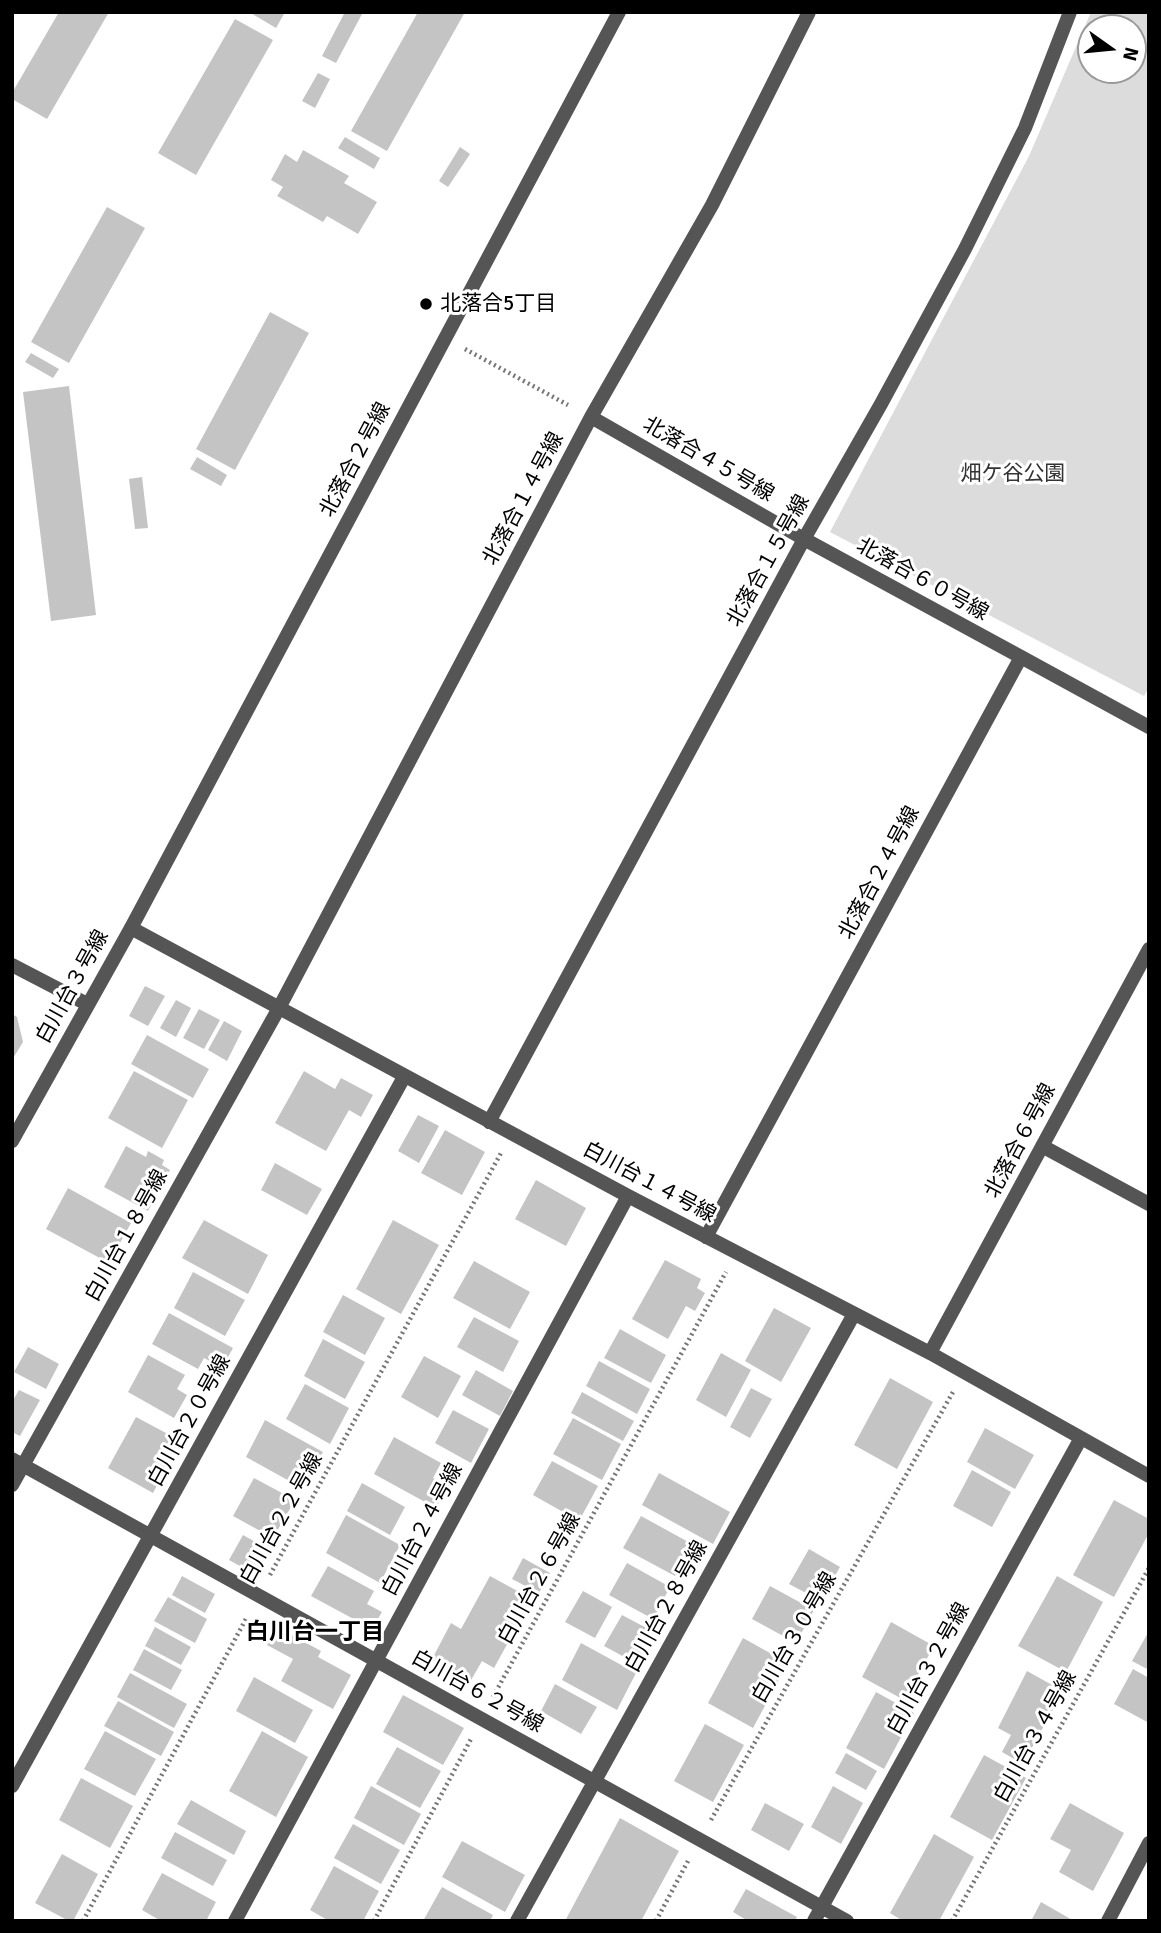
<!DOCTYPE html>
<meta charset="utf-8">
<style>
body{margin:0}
#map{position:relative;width:1161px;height:1933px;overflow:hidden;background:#fff;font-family:Signika,sans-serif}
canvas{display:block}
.frame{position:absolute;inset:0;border:14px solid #000;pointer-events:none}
.north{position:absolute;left:1077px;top:14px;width:70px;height:70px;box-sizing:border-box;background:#fff;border:2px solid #999;border-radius:50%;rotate:105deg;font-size:19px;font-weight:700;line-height:28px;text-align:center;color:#000}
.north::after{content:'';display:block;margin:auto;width:24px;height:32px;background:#000;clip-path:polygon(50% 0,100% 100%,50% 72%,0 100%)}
</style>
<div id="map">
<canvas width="1161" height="1933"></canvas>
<div class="frame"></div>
<div class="north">N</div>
</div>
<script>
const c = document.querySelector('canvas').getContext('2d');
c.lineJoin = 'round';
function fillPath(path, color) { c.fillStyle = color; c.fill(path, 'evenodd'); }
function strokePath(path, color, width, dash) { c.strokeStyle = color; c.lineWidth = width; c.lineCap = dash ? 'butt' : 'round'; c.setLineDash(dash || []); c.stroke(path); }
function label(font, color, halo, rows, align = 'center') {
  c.font = font + ' Signika,"Noto Sans JP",sans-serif'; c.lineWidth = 6; c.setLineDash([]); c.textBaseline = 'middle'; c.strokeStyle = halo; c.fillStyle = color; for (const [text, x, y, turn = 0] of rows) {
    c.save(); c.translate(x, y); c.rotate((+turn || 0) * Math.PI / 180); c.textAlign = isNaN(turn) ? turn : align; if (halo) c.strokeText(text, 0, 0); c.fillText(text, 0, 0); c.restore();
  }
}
const green = new Path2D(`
 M1091,12H1149V687L1144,696L830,532L1029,156ZM1091,28H1133V70H1091Z`);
const building = new Path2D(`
 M59,12H109L47,119L12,99V93Z
 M249,12H285L276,28Z
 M345,12L362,14L336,63L322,56Z
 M418,12H465L387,151L351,131Z
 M235,19L273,40L196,175L158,153Z
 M318,73L330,79L315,108L302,101Z
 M345,137L380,158L374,169L338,148Z
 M460,147L470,154L448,187L439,181Z
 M303,150L349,176L344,183L377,202L358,234L327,216L323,222L277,196L283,187L271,180L285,154L297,162Z
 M107,207L145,228L69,363L31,342Z
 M270,312L309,333L235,470L196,449Z
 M31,353L59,369L53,378L25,362Z
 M69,386L96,615L51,621L23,392Z
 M197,457L227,475L221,486L190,469Z
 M142,477L148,528L135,529L129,479Z
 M145,986L165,996L148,1026L129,1016Z
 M176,1000L191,1008L176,1037L160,1028Z
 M199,1009L220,1020L204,1049L183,1038Z
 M12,1014L17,1017L23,1042L12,1060Z
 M224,1021L242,1031L227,1061L208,1050Z
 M147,1035L209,1069L193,1098L131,1064Z
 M134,1071L188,1100L162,1148L108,1118Z
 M304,1071L335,1089L341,1078L373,1095L361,1117L349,1110L326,1151L275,1123Z
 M418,1115L439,1126L419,1163L398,1151Z
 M445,1130L485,1152L462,1195L421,1173Z
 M126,1146L146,1157L148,1151L164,1160L162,1165L170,1170L148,1211L104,1187Z
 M275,1163L322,1189L307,1215L261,1190Z
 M536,1180L586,1208L566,1246L515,1219Z
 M68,1188L131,1223L109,1263L46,1229Z
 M204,1220L268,1255L248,1294L182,1258Z
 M393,1220L439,1245L401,1314L356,1289Z
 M665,1260L701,1279L697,1288L705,1293L695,1311L686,1306L668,1339L632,1319Z
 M474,1261L530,1292L510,1329L453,1298Z
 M193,1272L245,1300L225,1336L174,1308Z
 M343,1295L385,1318L365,1355L323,1332Z
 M774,1308L811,1328L781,1382L745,1361Z
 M169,1313L233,1348L222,1368L204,1358L198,1369L152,1344Z
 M474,1317L519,1341L503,1372L457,1347Z
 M620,1329L666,1355L651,1383L604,1358Z
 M323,1339L365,1362L345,1399L304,1376Z
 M28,1347L59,1364L46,1389L14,1372Z
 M721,1353L751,1370L726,1417L696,1400Z
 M148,1355L185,1375L177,1389L187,1395L174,1418L128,1392Z
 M424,1356L461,1376L438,1418L401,1397Z
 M599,1361L650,1389L637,1414L586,1386Z
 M476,1370L513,1391L500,1416L462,1395Z
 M890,1378L933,1402L897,1469L854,1445Z
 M305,1384L349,1408L330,1444L286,1419Z
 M751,1388L772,1399L750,1438L730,1427Z
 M19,1390L40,1400L20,1436L12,1432V1402Z
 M582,1392L634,1421L623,1441L571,1413Z
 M453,1410L489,1429L471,1463L435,1443Z
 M136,1417L181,1441L153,1493L108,1468Z
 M573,1418L621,1444L602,1480L553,1454Z
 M265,1420L323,1452L302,1488L246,1457Z
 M985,1428L1034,1455L1015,1489L967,1462Z
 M394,1437L441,1463L433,1478L448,1486L436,1508L374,1474Z
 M552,1461L598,1486L579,1521L533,1495Z
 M972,1470L1011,1492L992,1527L953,1506Z
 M659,1473L730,1512L713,1544L642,1505Z
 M254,1478L295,1500L273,1538L233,1516Z
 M362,1483L405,1507L390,1535L347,1511Z
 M1114,1500L1149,1519V1533L1114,1597L1073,1575Z
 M346,1515L400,1545L380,1583L326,1553Z
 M641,1516L692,1544L675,1576L623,1548Z
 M243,1535L270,1550L256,1575L229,1560Z
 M809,1549L840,1567L821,1601L789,1584Z
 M523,1558L550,1573L539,1593L512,1579Z
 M627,1563L670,1587L653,1619L609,1595Z
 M328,1566L374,1591L367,1604L382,1612L372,1629L311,1596Z
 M182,1576L215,1594L205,1613L172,1595Z
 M490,1576L532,1599L494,1668L482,1661L470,1682L431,1661L451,1623L461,1629Z
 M1057,1576L1103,1602L1066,1672L1018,1646Z
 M770,1586L814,1610L796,1643L752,1619Z
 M583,1591L612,1607L595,1638L565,1622Z
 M168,1597L207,1619L195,1643L154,1621Z
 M622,1615L656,1633L639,1665L604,1646Z
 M891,1622L934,1646L904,1700L862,1677Z
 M155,1627L191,1647L181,1665L145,1646Z
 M277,1627L321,1651L318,1657L351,1675L333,1709L281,1681L293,1659L267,1645Z
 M1149,1631V1670L1132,1661Z
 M743,1638L788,1663L753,1728L708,1703Z
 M581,1643L636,1673L617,1710L562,1680Z
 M144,1649L182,1670L171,1690L133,1670Z
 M1133,1669L1149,1678V1723L1114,1704Z
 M1027,1671L1063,1691L1023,1764L1002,1752L1011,1735L998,1728Z
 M130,1673L187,1704L174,1728L117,1697Z
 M254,1677L313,1710L295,1743L236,1711Z
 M555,1684L597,1707L581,1734L541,1711Z
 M876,1692L914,1713L884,1769L846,1748Z
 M403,1695L464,1728L443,1765L383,1732Z
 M118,1701L174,1732L161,1756L104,1726Z
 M705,1724L744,1745L713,1802L674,1781Z
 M105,1731L156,1759L135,1796L84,1769Z
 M262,1731L308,1757L276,1817L229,1791Z
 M397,1747L441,1771L420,1808L376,1784Z
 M846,1753L877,1771L866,1790L835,1773Z
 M984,1755L1026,1778L992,1840L950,1817Z
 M81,1778L133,1806L110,1848L59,1820Z
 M371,1786L421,1814L404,1845L354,1818Z
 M833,1786L863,1803L841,1844L811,1827Z
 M191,1800L246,1831L234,1855L177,1824Z
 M765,1803L804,1824L789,1851L751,1830Z
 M1070,1803L1124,1833L1093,1891L1059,1872L1071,1850L1050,1839Z
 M620,1818L679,1851L641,1921H565Z
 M353,1824L400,1850L381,1884L334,1858Z
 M175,1832L227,1860L213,1886L161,1858Z
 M934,1834L974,1857L939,1921H903L890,1913Z
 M462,1841L525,1875L505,1912L442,1877Z
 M62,1854L98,1874L73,1921H69L35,1903Z
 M334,1866L379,1891L363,1921H329L310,1910Z
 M162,1873L216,1902L206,1921H161L142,1910Z
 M442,1887L493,1915L490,1921H423Z
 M746,1889L797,1917L795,1921H748L733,1912Z
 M1041,1902L1074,1921H1031Z`);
const path = new Path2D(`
 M465,349L568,405
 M270,1575L501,1153
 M493,1697L726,1272
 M711,1820L953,1392
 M83,1921L247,1617
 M374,1921L471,1739
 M656,1921L688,1861
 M952,1921L1149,1568`);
const minor = new Path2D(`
 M591,417L804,539L1021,657
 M131,928L628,1196L930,1353L1149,1476
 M489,1122L804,539L881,404L965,249L1025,128L1070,12
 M1042,1146L1149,1204
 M706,1237L1021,657L1149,727
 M930,1353L1149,949
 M12,1459L847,1921
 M12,1485L279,1008L591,417L712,205L809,12
 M12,1786L404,1077
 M235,1921L628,1196
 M517,1921L854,1314
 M814,1921L1081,1438
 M1108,1921L1149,1843`);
const tertiary = new Path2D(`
 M12,965L87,1004
 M12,1141L131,928L619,12`);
const markers = [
 [426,304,7,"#000"]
];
const poiNames = [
 ["北落合5丁目",440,304]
];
const streetNames = [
 ["北落合２号線",356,460,-62],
 ["北落合４５号線",708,460,30],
 ["北落合１４号線",524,499,-62],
 ["北落合１５号線",769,561,-61],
 ["北落合６０号線",922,580,29],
 ["北落合２４号線",880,873,-62],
 ["白川台３号線",73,987,-61],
 ["北落合６号線",1021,1141,-62],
 ["白川台１４号線",649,1183,28],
 ["白川台１８号線",127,1236,-61],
 ["白川台２０号線",190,1421,-61],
 ["白川台２２号線",282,1519,-61],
 ["白川台２４号線",423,1530,-62],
 ["白川台２６号線",540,1579,-61],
 ["白川台２８号線",667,1607,-61],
 ["白川台３０号線",795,1638,-60],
 ["白川台３２号線",929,1669,-61],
 ["白川台６２号線",477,1692,29],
 ["白川台３４号線",1036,1737,-61]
];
const parkNames = [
 ["畑ケ谷公園",1013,474]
];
const neighbourhoodNames = [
 ["白川台一丁目",315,1633]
];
fillPath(green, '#dcdcdc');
fillPath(building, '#c4c4c4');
strokePath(path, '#777', 4.5, [2, 3.5]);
strokePath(minor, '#555', 14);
strokePath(tertiary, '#555', 14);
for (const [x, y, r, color] of markers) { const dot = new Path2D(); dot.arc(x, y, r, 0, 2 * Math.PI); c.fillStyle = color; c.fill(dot); strokePath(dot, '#fff', 2.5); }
label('21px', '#000', '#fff', poiNames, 'left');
label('21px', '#000', '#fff', streetNames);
label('21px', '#333', '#fff', parkNames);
label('bold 23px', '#000', '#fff', neighbourhoodNames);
</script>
